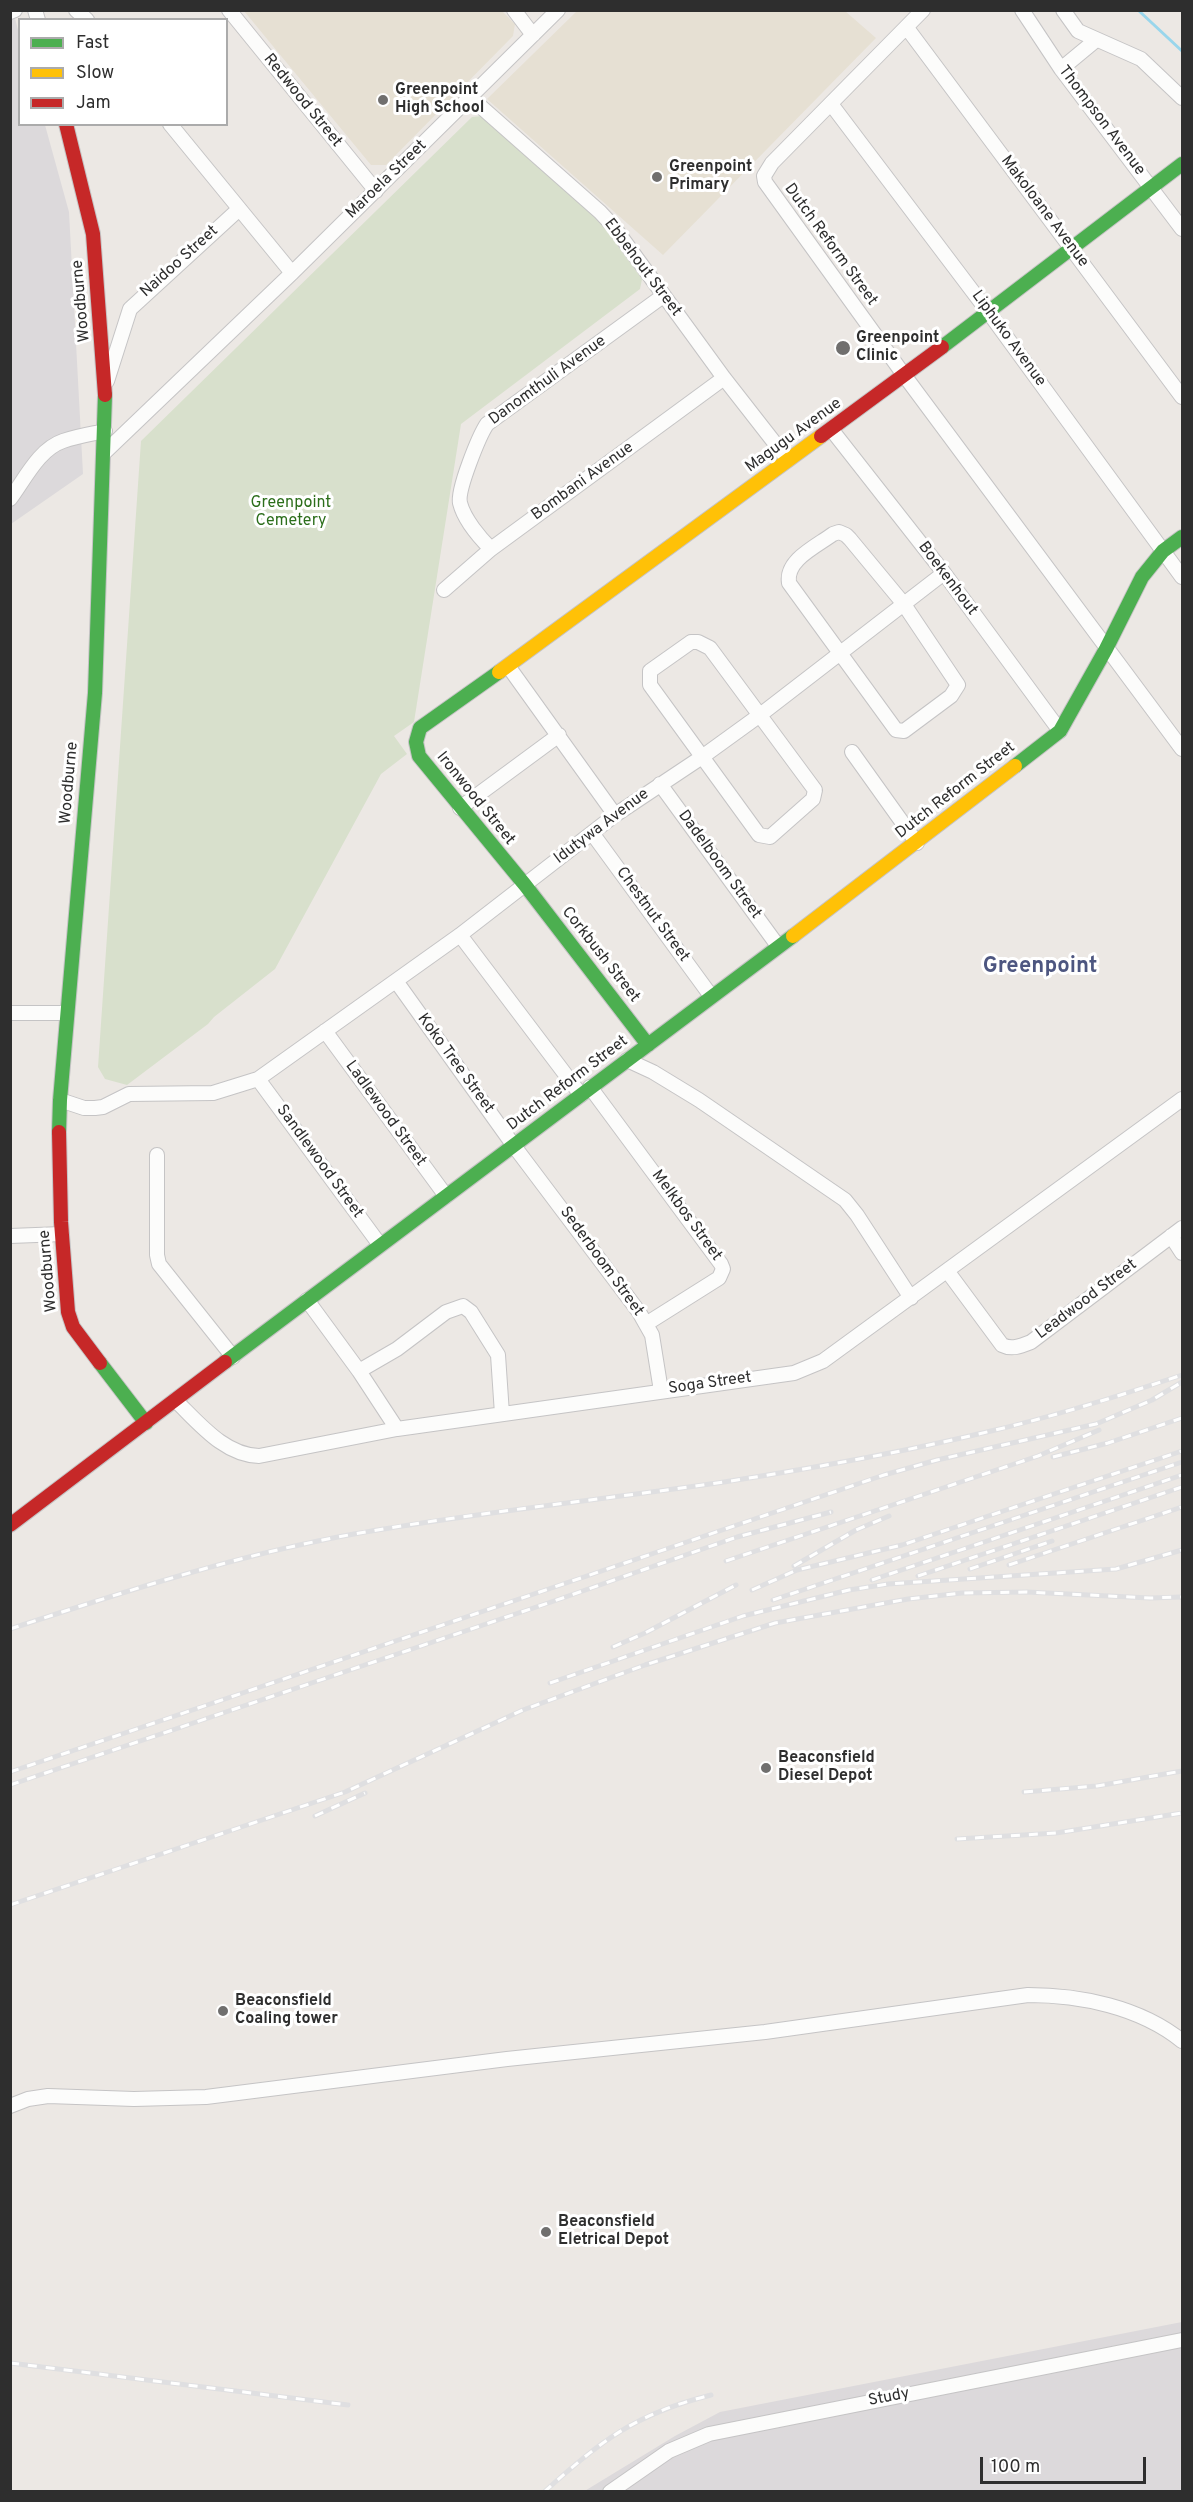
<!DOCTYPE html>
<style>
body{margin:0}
#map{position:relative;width:1193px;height:2502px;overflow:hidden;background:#ece8e4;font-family:Overpass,sans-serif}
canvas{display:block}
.frame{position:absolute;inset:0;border:12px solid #2e2e2e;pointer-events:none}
.legend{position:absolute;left:18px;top:18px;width:210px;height:108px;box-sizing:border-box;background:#fff;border:2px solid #ababab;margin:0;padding:8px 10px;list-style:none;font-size:18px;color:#2e2e2e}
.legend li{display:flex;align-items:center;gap:12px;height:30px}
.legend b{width:30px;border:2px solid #ababab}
.scale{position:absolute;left:980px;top:2457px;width:166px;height:27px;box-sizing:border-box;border:3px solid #2e2e2e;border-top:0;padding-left:8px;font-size:18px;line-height:21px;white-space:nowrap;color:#2e2e2e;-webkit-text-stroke:4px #fff;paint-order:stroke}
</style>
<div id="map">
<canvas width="1193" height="2502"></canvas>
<div class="frame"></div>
<ul class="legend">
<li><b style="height:8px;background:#4caf50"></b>Fast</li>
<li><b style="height:8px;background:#ffc107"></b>Slow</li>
<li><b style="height:8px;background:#c62828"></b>Jam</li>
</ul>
<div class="scale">100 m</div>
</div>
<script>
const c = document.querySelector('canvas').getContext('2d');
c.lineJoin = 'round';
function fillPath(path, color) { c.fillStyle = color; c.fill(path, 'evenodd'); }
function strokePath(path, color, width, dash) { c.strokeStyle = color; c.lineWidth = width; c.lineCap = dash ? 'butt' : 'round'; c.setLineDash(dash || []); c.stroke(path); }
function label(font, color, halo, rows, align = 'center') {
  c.font = font + ' Overpass,sans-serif'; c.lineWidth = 6; c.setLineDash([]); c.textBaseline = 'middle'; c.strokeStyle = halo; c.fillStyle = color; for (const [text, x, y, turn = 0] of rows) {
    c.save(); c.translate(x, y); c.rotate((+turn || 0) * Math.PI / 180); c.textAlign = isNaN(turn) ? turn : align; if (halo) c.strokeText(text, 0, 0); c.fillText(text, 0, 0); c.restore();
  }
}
const industrial = new Path2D(`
 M13,10L19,34L20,124L45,125L69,212L83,474L11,524L10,11Z
 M1182,2322V2491L583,2492L675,2436L720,2412Z`);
const education = new Path2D(`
 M244,11H502L515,24L513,36L386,165H371Z
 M577,11H845L876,38L663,255L487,99Z`);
const cemetery = new Path2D(`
 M482,116L596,216L642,279L640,289L461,424L414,722L394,736L407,754L381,774L275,969L214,1017L208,1024L127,1085L105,1079L98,1067L141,441L472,117Z`);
const stream = new Path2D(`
 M1138,10L1182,51`);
const street = new Path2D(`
 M35,10L38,20
 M76,10L87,20
 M229,10L376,191
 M514,10L533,35
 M923,10L772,163L764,176L765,182L904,375L1182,749
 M1022,10L1061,69L1182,229
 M1063,10L1078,31L1141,59L1182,98
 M10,12L15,10
 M907,28L1182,397
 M1061,69L1096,40
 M471,98L600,212L614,227L724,378L788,460
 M831,104L989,313L1182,577
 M170,124L292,273
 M107,381L130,309L238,210
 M831,429L944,573L1060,731
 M104,453L292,273L558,10
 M10,499C25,479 39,449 63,441C77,436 91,434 105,431
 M839,532L846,535L850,539L903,603L958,685L951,696L904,731L896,730L789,583C785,560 817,546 833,534Z
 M491,549C480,538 464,519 460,503C457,490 479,436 487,424L663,296
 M444,590L491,549L724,378
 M691,642H698L710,648L815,790L813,799L770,837L759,835L650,685V671Z
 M508,666L615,815
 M852,752L917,843
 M660,784L778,946
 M460,808L559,735
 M592,833L711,996
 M460,935L581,1095
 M396,981L514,1146L639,1312L652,1335L661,1391
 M10,1013H67
 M325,1031L446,1196
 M627,1060L653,1072L699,1100L845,1200L857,1215L911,1298
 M258,1079L380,1245
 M590,1087L721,1264L723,1269L719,1278L646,1324
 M60,1100L84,1108H95L103,1107L129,1094L213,1093L258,1079L460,935L615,815L702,757L760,715L944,573
 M157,1155V1255L159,1264L233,1357
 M10,1236L62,1234
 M1171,1236L1182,1253
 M948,1272L1002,1345C1012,1350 1021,1346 1031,1342L1182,1228
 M307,1300L359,1371L397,1429
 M359,1371L397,1349L446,1312L463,1306L471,1312L498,1355L502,1414
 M175,1400C199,1423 224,1455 259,1456L397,1429L794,1373L823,1361L1182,1099
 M10,2106L28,2099L48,2096L134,2099L206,2097L507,2059L765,2032L1028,1995C1080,1995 1140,2007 1182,2041
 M610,2492L669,2451L709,2434L1182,2340`);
const fast = new Path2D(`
 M942,347L1182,164
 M499,672L420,728L416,742L419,756L525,885L648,1045
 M1015,766L1060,731L1106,649L1142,577L1163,551L1182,537
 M59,1132L60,1100L95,693L105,395
 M225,1362L793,936
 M100,1363L146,1423`);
const slow = new Path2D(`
 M499,672L821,436
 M793,936L1015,766`);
const jam = new Path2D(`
 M66,124L93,234L105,395
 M821,436L942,347
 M59,1132L61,1222L68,1312L73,1327L100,1363
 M10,1525L225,1362`);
const rail = new Path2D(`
 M1053,1457L1108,1443L1182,1418
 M726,1561L1038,1456L1099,1430
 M1009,1565L1182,1507
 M794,1566L856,1530L889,1516
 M970,1569L1052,1541
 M918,1576L1182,1487
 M872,1580L1182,1475
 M752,1590L797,1570L902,1545L1182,1451
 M773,1600L1182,1462
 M10,1629C123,1592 237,1555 354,1534C477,1512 601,1500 724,1482C814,1468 904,1452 991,1431C1056,1416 1119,1396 1182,1375
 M613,1647L645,1633L736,1585
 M550,1683L743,1616L849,1590L888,1584L1116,1569L1182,1550
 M10,1772L884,1475L937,1460L1096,1424L1152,1400L1182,1382
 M10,1785L554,1601L737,1537L831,1512
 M1024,1792L1097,1786L1182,1771
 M315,1816L365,1793
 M957,1839L1056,1833L1182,1813
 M10,1905L345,1792L523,1710L645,1665L775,1623L908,1599L962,1593L1027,1592L1150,1598L1182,1597
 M10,2363L348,2405
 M544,2492C602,2440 635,2414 711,2395`);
const markers = [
 [383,100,6,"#706f6e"],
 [657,177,6,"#706f6e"],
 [843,348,8,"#706f6e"],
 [766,1768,6,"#706f6e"],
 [223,2011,6,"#706f6e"],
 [546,2232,6,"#706f6e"]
];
const poiNames = [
 ["Greenpoint",395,91],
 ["High School",395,109],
 ["Greenpoint",669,168],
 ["Primary",669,186],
 ["Greenpoint",856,339],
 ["Clinic",856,357],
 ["Beaconsfield",778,1759],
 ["Diesel Depot",778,1777],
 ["Beaconsfield",235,2002],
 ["Coaling tower",235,2020],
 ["Beaconsfield",558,2223],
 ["Eletrical Depot",558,2241]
];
const streetNames = [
 ["Redwood Street",302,101,51],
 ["Thompson Avenue",1101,121,53],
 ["Maroela Street",387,180,-44],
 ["Makoloane Avenue",1044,212,53],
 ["Dutch Reform Street",830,245,54],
 ["Naidoo Street",180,262,-42],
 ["Ebbehout Street",642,268,53],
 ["Woodburne",82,301,-95],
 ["Liphuko Avenue",1008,339,54],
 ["Danomthuli Avenue",548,381,-36],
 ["Magugu Avenue",794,436,-36],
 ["Bombani Avenue",583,482,-36],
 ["Boekenhout",947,579,53],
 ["Woodburne",70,783,-85],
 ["Dutch Reform Street",956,791,-38],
 ["Ironwood Street",475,799,51],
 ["Idutywa Avenue",602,827,-37],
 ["Dadelboom Street",719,865,54],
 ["Chestnut Street",652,915,54],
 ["Corkbush Street",600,955,52],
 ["Koko Tree Street",455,1064,54],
 ["Dutch Reform Street",568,1084,-37],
 ["Ladlewood Street",385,1114,54],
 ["Sandlewood Street",319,1162,54],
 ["Melkbos Street",686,1216,54],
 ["Sederboom Street",601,1262,54],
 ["Woodburne",49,1271,-95],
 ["Leadwood Street",1087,1300,-37],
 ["Soga Street",710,1384,-8],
 ["Study",889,2398,-11]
];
const parkNames = [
 ["Greenpoint",291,504],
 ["Cemetery",291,522]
];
const districtNames = [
 ["Greenpoint",1040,968]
];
fillPath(industrial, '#dcd9db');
fillPath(education, '#e6e0d3');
fillPath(cemetery, '#d8e0cc');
strokePath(stream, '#99d6ec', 3);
strokePath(street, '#c5c4c5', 16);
strokePath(fast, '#c5c4c5', 16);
strokePath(slow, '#c5c4c5', 16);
strokePath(jam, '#c5c4c5', 16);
strokePath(street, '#fcfcfb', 14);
strokePath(fast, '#4caf50', 14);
strokePath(slow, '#ffc107', 14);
strokePath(jam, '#c62828', 14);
strokePath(rail, '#dfdfe1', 5);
strokePath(rail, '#fff', 3, [9]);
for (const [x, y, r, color] of markers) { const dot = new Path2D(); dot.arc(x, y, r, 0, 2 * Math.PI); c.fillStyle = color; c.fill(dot); strokePath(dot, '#fff', 2); }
label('bold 16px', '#2e2e2e', '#fff', poiNames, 'left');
label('16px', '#2e2e2e', '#fff', streetNames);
label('16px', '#2c6e1b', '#fff', parkNames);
label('bold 22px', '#4d5680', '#fff', districtNames);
</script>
